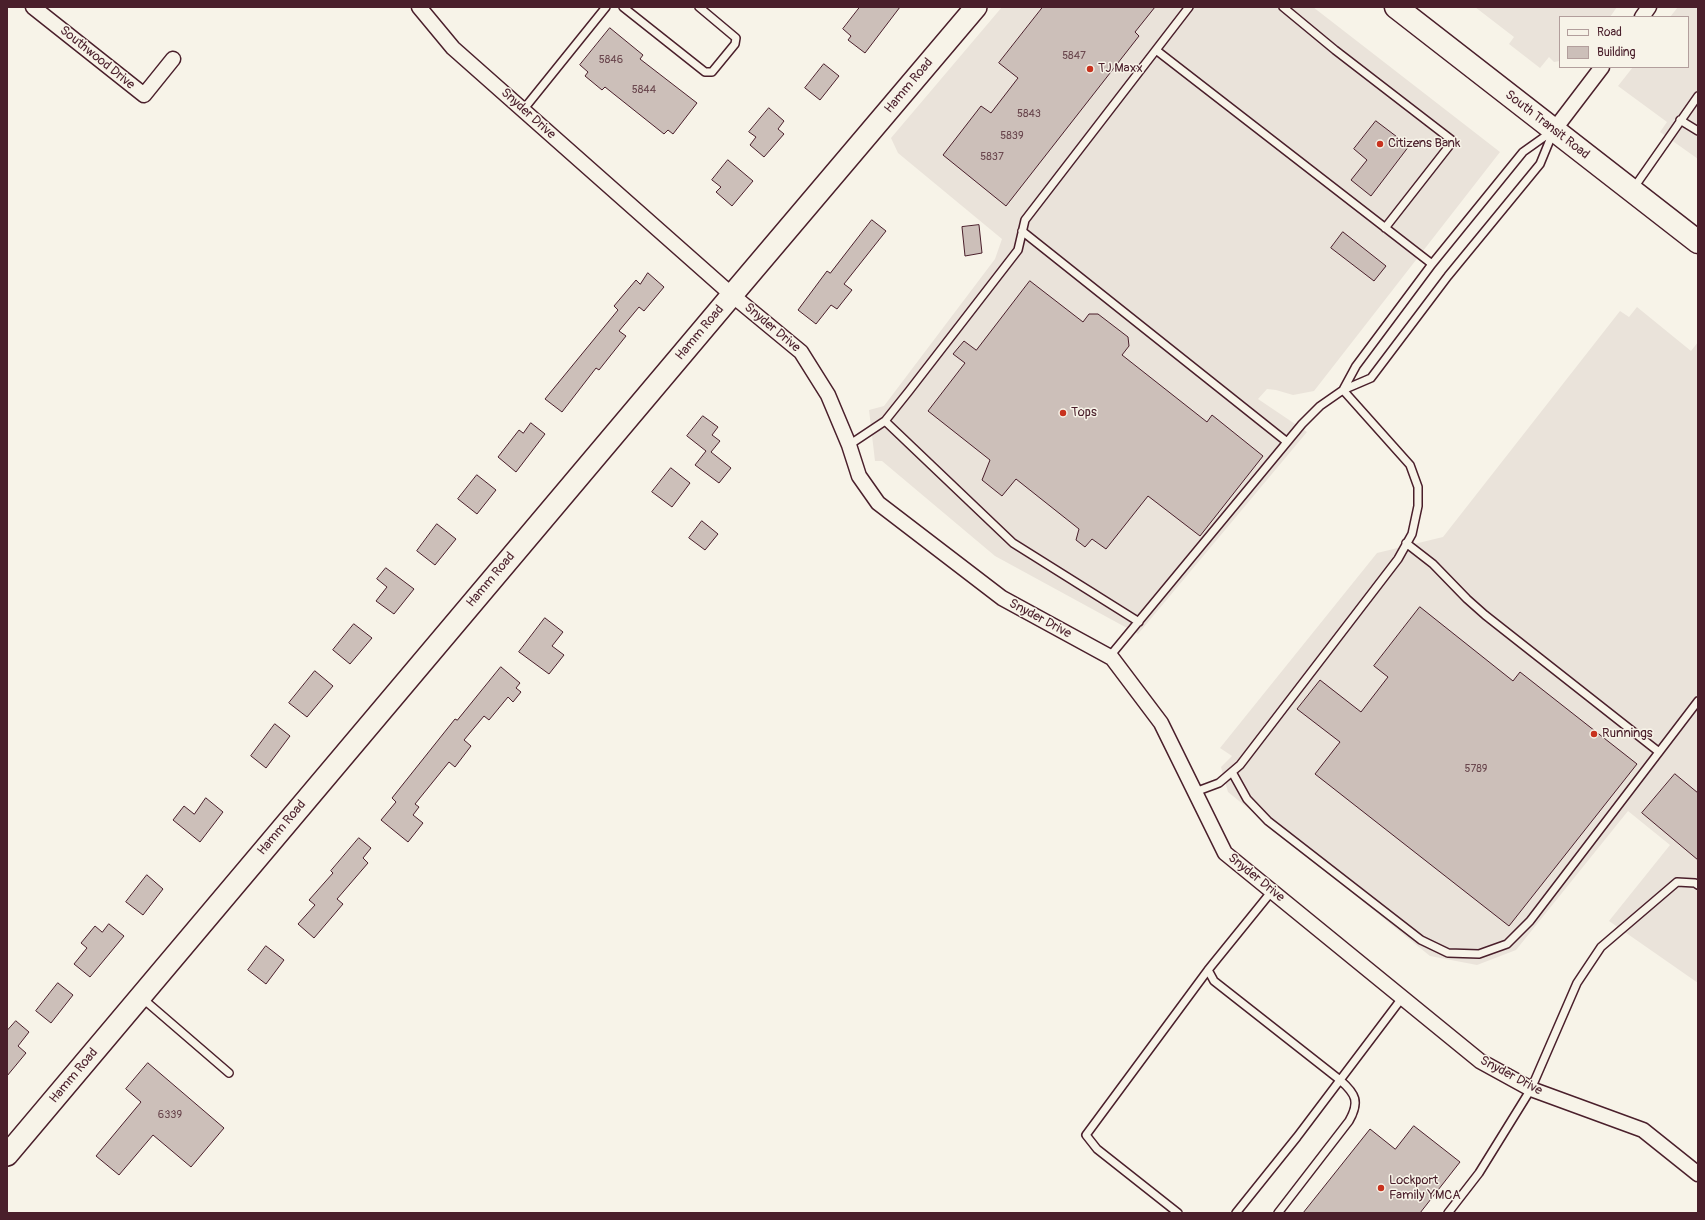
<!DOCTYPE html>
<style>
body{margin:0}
#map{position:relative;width:1705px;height:1220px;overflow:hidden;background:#f7f3e8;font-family:Pangolin,sans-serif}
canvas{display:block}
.frame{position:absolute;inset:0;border:8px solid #4a1f2b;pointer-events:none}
.legend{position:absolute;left:1559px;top:16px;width:130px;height:52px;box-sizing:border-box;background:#f7f3e8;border:1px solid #b29e9c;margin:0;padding:5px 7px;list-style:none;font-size:12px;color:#4a1f2b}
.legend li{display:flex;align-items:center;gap:8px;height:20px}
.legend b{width:20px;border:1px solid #b29e9c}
</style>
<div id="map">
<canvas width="1705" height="1220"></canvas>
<div class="frame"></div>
<ul class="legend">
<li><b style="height:5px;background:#f7f3e8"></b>Road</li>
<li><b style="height:11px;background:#ccbfb9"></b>Building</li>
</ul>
</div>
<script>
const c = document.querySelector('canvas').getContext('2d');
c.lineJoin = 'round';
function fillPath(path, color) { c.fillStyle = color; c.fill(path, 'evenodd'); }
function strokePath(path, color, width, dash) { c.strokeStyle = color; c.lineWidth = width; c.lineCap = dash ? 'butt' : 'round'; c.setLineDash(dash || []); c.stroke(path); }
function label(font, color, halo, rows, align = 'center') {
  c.font = font + ' Pangolin,sans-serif'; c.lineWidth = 3; c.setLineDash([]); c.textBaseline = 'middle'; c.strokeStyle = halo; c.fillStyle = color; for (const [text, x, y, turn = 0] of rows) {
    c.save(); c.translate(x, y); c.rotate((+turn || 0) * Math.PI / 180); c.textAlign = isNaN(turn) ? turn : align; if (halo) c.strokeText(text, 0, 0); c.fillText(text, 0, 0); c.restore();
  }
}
const built = new Path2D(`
 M1002,7H1313L1500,152L1314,391L1293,395L1276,390L1267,389L1258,399L1307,432L1138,634L995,556L882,461H875L869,410L884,406L995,259L1002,239L898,153L891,138Z
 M1475,7H1617L1610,17H1560V61L1554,62L1549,57L1540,68L1509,44L1514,37Z
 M1678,7H1698V159L1660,132L1667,122L1618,86L1633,67H1688V17H1670Z
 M1637,307L1691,351L1698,342V983L1609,921L1670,845L1628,811L1516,950L1477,965L1430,956L1228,792L1221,767L1232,756L1220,748L1377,553L1443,537L1620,311L1629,317Z`);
const building = new Path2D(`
 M860,7H900L865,53L848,40L851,36L843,29Z
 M1043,7H1155L1135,32L1139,36L1006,206L943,155L981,106L991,113L1018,78L999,63Z
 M610,28L643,55L640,59L697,103L673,134L668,130L664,134L605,87L602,90L585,76L588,72L580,65Z
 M824,64L839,76L820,100L805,88Z
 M769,108L784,121L778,129L784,134L764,157L750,145L756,137L749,132Z
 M1376,121L1409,146L1371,196L1351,180L1367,160L1354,149Z
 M728,160L753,181L732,206L716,192L721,187L712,180Z
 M872,220L886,231L844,284L852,290L837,309L831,305L816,324L798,310L827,271L830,273Z
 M979,225L982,253L965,256L962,227Z
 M1343,232L1386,266L1374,281L1331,248Z
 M648,273L664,287L644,311L639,307L619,331L626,336L599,370L596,368L562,412L545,399L618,310L614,306L636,280L640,284Z
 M1030,281L1083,322L1089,314H1098L1128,337L1129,346L1122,355L1207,422L1212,415L1263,456L1200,536L1148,496L1106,549L1092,539L1085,547L1076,540L1079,529L1016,479L1002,496L982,480L990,460L928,411L965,363L953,354L964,341L976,350Z
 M703,416L718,427L712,435L720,441L711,452L731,468L719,483L695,465L706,451L687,436Z
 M531,423L545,434L516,472L498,457L519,430L523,433Z
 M671,468L690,483L672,507L652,492Z
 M477,475L496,490L477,514L458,499Z
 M702,521L718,534L705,550L689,538Z
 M437,524L456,539L435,565L417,551Z
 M386,568L414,589L394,614L376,601L387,587L377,579Z
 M1420,607L1513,681L1520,672L1637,764L1509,926L1315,774L1340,742L1297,709L1320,680L1361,712L1388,677L1374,666Z
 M545,618L563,632L552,646L564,655L549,674L519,652Z
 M354,624L372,638L350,664L333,650Z
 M501,667L520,683L516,688L521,692L513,702L508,697L489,720L484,716L464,740L471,746L455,767L449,762L415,804L419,807L413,815L423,823L408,842L381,820L396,802L392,798L455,719L457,720Z
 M315,671L333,686L307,717L289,703Z
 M275,724L290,736L266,768L251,756Z
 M1675,774L1698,793V860L1642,813Z
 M206,798L223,812L200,842L173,820L184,806L194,814Z
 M359,838L371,848L363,858L368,863L337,899L343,904L314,938L298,924L315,905L309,900L333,873L331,871Z
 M147,875L163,889L143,915L126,902Z
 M109,924L124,936L90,977L74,964L87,948L81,943L95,926L102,932Z
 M266,946L284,960L266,984L248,970Z
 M58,983L73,995L51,1023L36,1011Z
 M16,1021L29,1032L18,1046L26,1053L7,1076V1031Z
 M148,1063L224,1128L191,1167L153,1135L119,1175L96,1156L141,1102L126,1089Z
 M1414,1126L1460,1162L1420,1213H1303L1370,1129L1395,1149Z`);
const lane = new Path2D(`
 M623,7L705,72H712L735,44L736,38L699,7
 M1283,7L1335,50L1453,141L1385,228
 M1156,50L1432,264
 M523,110L606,7
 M1680,120L1698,131
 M1554,130L1540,164L1448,276L1371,378L1343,390L1356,366L1432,264L1523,152Z
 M1633,189L1698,96
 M1022,231L1287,442
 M885,421L1013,543L1139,622
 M849,445L885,421L909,391L1018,250L1025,220L1189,7
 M1406,543L1433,564L1467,599L1485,615L1659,752
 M1110,656L1302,424L1320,406L1343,390L1410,465L1418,487V506L1412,534L1398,559L1240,765L1219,783L1195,792
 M1232,772L1247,799L1268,821L1421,940L1448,953L1479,954L1507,944L1530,921L1698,701
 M1272,891L1208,970L1214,981L1340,1080C1356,1094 1360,1102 1349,1121L1278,1213
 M142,998L229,1073
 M1178,1213L1097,1149L1086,1135L1208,970
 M1236,1213L1297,1137L1402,998
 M1448,1213L1479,1173L1531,1089L1577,983L1601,947L1677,882L1695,883L1698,885`);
const street = new Path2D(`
 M33,7L144,95L173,59
 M419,7L453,48L732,295L801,352L828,395L849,445L859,476L878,503L1002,598L1112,658L1161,723L1225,853L1480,1061L1531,1089L1643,1130L1698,1174
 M1642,17L1649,7
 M1554,130L1602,67`);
const secondary = new Path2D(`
 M7,1155L732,295L976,7`);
const highway = new Path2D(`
 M1396,7L1698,242`);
const markers = [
 [1090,69,4,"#c8321e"],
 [1380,144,4,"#c8321e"],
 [1063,413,4,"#c8321e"],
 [1594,734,4,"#c8321e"],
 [1381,1188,4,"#c8321e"]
];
const numberNames = [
 ["5847",1074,56],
 ["5846",611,60],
 ["5844",644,90],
 ["5843",1029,114],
 ["5839",1012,136],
 ["5837",992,157],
 ["5789",1476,769],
 ["6339",170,1115]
];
const streetNames = [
 ["Southwood Drive",97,58,39],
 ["Hamm Road",909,86,-50],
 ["Snyder Drive",528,114,42],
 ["South Transit Road",1547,125,38],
 ["Snyder Drive",772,328,40],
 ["Hamm Road",700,333,-50],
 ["Hamm Road",491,580,-50],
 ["Snyder Drive",1040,619,28],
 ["Hamm Road",282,828,-50],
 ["Snyder Drive",1256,878,39],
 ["Hamm Road",74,1076,-50],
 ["Snyder Drive",1511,1076,28]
];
const poiNames = [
 ["TJ Maxx",1098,69],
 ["Citizens Bank",1388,144],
 ["Tops",1071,413],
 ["Runnings",1602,734],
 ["Lockport",1389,1181],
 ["Family YMCA",1389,1196]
];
fillPath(built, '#eae3da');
fillPath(building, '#ccbfb9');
strokePath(building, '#4a1f2b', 1);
strokePath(lane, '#4a1f2b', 10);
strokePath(street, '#4a1f2b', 17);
strokePath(secondary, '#4a1f2b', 24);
strokePath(highway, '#4a1f2b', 25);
strokePath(lane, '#f7f3e8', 7);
strokePath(street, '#f7f3e8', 14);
strokePath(secondary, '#f7f3e8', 21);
strokePath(highway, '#f7f3e8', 22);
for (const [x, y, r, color] of markers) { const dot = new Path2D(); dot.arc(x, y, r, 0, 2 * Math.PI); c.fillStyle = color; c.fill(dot); strokePath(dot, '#f7f3e8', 1.5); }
label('11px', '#6a474e', null, numberNames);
label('13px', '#4a1f2b', '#f7f3e8', streetNames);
label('13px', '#4a1f2b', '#f7f3e8', poiNames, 'left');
</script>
